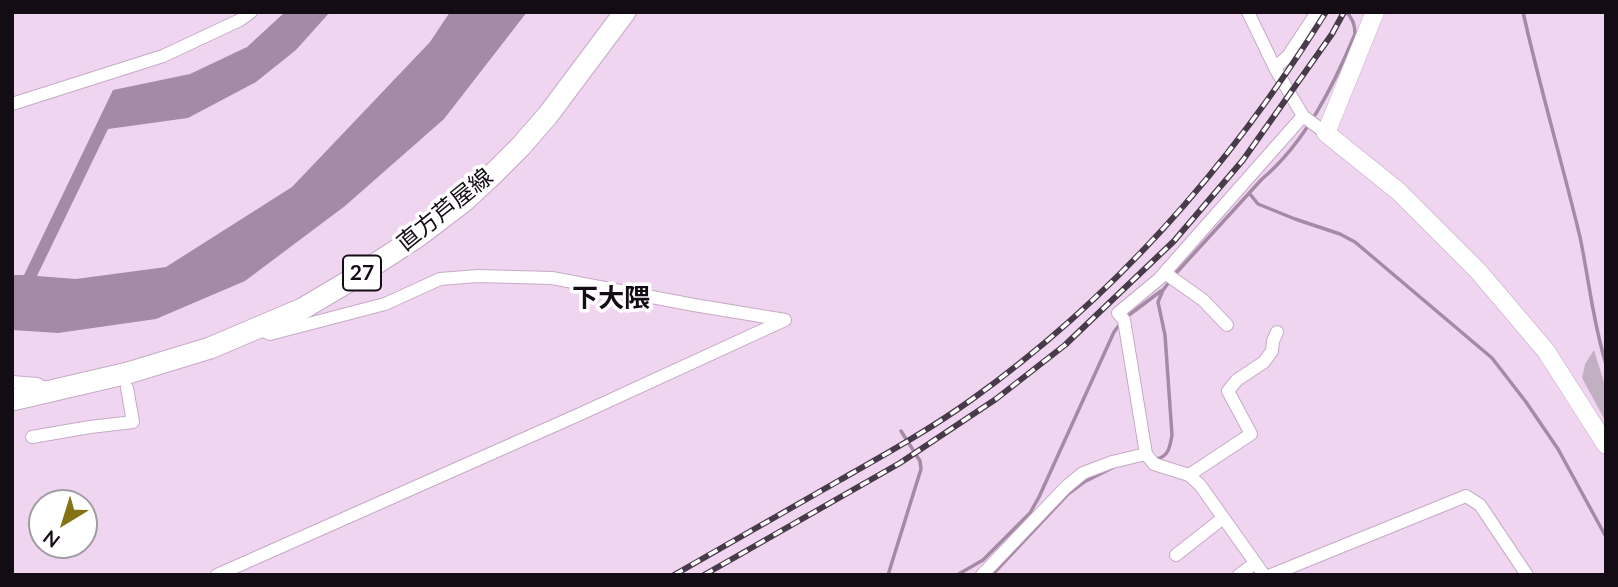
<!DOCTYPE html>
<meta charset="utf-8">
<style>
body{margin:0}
#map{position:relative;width:1618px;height:587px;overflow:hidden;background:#f0d5f1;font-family:Lato,sans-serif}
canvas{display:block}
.frame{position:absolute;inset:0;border:14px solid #140c15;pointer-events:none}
.north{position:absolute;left:28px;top:489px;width:70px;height:70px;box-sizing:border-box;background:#fff;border:2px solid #a19ea1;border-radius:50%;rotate:218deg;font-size:19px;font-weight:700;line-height:28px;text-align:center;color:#140c15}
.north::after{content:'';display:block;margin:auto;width:24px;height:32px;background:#837314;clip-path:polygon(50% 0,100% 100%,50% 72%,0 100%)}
</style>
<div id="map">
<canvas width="1618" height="587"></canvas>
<div class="frame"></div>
<div class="north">N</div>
</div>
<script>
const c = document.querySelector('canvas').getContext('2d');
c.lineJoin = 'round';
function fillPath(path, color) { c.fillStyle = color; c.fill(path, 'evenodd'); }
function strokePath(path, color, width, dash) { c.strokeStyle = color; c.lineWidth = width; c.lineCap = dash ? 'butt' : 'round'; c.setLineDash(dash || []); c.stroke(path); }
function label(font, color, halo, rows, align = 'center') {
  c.font = font + ' Lato,"Noto Sans JP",sans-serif'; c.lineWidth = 7; c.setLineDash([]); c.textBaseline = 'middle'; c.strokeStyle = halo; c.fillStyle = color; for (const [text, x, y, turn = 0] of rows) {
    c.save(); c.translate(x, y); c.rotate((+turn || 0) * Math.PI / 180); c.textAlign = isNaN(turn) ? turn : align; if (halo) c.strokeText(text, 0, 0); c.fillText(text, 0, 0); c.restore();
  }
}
const green = new Path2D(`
 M1594,350L1606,389V422L1582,378L1585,364Z`);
const water = new Path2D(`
 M285,12H330L296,50L256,82L188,118L108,129L37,276L76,279L166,267L292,187L430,42L450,12H527L444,119L345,206L245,281L156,319L58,333L12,330V275H24L113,90L190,74L247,47Z`);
const stream = new Path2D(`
 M1523,12C1540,88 1562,162 1580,237C1589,280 1593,323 1606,364
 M1250,194L1258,204L1295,219L1340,234L1355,242L1492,358L1526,402L1558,449L1606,537
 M1125,318L1161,291
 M1156,459C1169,457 1170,446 1172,435L1165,335L1158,302L1163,290L1177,272L1262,179C1305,143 1334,85 1355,34C1355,25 1353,18 1346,12
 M888,575L921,469L920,461L901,431
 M957,575L983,560L1030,513L1039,497L1114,332L1120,324
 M992,575L1068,494L1084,482L1114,467`);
const street = new Path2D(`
 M1248,12L1275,68L1303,116L1326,133
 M1275,68L1288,56L1317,12
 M12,104L163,56L240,20L251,12
 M1165,273L1203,300L1227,325
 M258,329L270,334L385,304L440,279L478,276L552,278L694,305L785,320
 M12,382L37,384L50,391
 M32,437L90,427L133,422L127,388
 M1146,454L1124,320L1118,313L1159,279L1303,116
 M1189,475L1251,434L1228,391L1237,380L1264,362L1272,351L1273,341L1277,332
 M1176,555L1223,518
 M217,575L578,415L785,320
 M982,575L1066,487L1083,473L1112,462L1146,454L1154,464L1189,475L1200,485L1264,575
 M1239,575L1255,563
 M1271,575L1466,496L1480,505L1527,575`);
const secondary = new Path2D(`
 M1375,12L1326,133L1398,191L1479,272L1546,351L1606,445`);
const primary = new Path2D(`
 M12,400L128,373L210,348L302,309L346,283L417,237L463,202L492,175L521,146L548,115L625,12`);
const rail = new Path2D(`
 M674,575C729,543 785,512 840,480C884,455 929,430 971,400C1115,297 1233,162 1326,12
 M704,575L900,463L996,399L1065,345L1174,241L1243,160L1332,34L1344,12`);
const shields = [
 [362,273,38]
];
const shieldNames = [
 ["27",362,273]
];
const streetNames = [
 ["直方芦屋線",445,210,-39]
];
const quarterNames = [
 ["下大隈",611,299]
];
fillPath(green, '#c2afc2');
fillPath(water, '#a58aa6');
strokePath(stream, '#a58aa6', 3.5);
strokePath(street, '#c5abc5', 14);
strokePath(secondary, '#c5abc5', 19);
strokePath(primary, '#c5abc5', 23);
strokePath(street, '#fff', 12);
strokePath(secondary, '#fff', 18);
strokePath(primary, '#fff', 21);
strokePath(rail, '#483b49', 6);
strokePath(rail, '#fff', 3.5, [10]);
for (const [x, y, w] of shields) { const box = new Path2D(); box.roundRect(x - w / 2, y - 17.5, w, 35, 5); c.fillStyle = '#fff'; c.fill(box); strokePath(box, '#140c15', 2); }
label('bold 21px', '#140c15', null, shieldNames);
label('23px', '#140c15', '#fff', streetNames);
label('bold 26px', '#140c15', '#fff', quarterNames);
</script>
